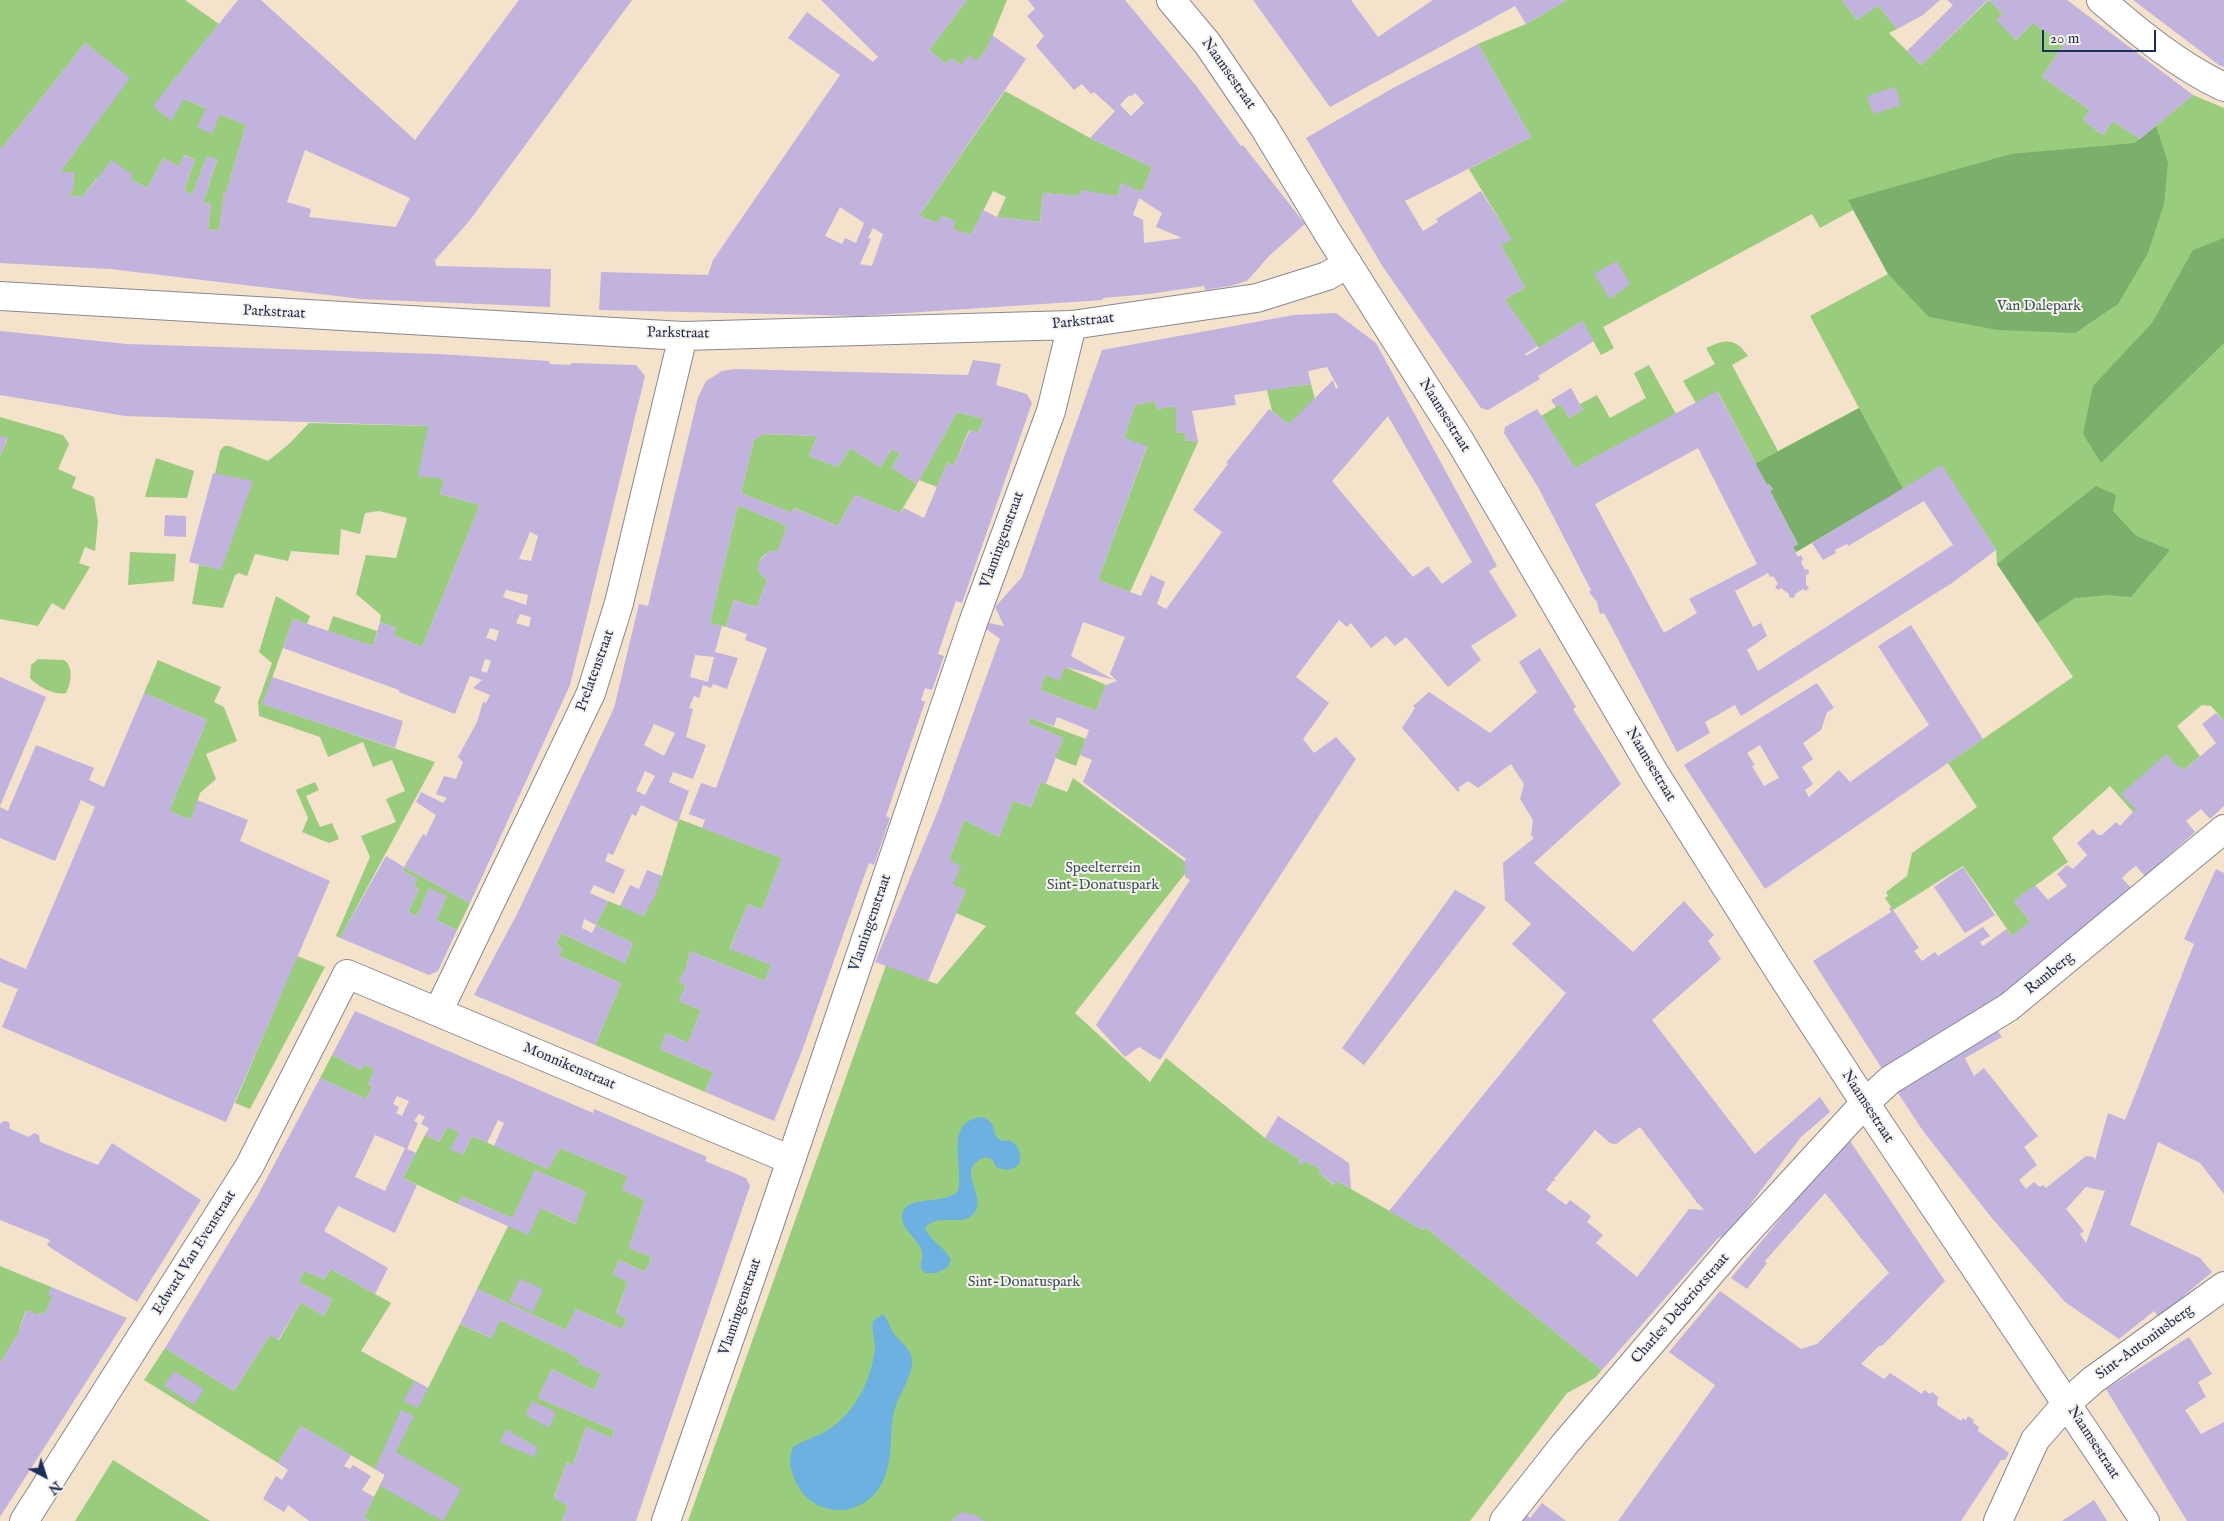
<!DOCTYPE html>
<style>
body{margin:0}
#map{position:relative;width:2224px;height:1521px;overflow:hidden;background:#f4e2ca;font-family:"IM FELL English",serif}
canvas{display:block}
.north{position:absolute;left:20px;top:1451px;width:50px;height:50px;-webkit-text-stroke:4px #f7f3e8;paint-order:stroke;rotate:140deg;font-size:14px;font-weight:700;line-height:20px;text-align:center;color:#1b2f5e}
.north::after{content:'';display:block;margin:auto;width:18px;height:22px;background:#1b2f5e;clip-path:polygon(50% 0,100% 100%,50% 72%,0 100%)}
.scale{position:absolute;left:2042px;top:30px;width:114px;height:22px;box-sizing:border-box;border:2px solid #1b2f5e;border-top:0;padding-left:6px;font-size:15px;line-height:18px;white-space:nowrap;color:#1b2f5e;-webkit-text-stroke:4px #f7f3e8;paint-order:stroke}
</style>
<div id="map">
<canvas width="2224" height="1521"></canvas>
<div class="north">N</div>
<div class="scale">20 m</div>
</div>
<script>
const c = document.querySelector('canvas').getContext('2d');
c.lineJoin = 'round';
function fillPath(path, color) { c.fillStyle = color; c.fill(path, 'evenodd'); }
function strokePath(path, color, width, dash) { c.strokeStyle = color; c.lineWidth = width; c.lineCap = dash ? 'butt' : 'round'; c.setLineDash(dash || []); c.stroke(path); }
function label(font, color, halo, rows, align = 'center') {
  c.font = font + ' "IM FELL English",serif'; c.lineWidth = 4; c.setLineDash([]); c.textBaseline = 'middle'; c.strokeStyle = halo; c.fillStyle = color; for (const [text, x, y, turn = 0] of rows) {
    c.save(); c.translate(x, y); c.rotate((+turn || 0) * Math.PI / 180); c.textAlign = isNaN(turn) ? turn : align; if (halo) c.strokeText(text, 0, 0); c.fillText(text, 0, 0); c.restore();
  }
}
const green = new Path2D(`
 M0,0H185L219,24L165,91L246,125L226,193H224L219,231L208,229L211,204L203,203L217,160L207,156L192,195L184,190L195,160L185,155L179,167L164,158L147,188L130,179L132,175L123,168L96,179L82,197L68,195L73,190L74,172H60L129,78L85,43L3,147H0Z
 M967,0H1007L987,49L977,61L961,65L951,58L946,64L929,50Z
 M1567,0H1842L1857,20L1878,5L1897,29L1889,33L1921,65L1989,0L2003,14L1997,20L2016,40L2033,23L2064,44L2042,77L2090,110L2083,120L2103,135L2113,121L2140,139L2193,95L2224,108V721L2211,706L2202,705L2177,726L2200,756L2184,770L2180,767L2136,812H2133L2110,786L2052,838L2068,862L2014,901L2030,922L2012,936L1963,866L1893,910L1885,898L1888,896L1886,892L1907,876L1912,853L1977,807L1948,763L2073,677L1997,564L1996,550L1942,466L1796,552L1793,547L1798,544L1770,491L1773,489L1769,484L1767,485L1718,392L1696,403L1683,381L1715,364L1706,348C1725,339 1735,337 1748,356L1732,365L1778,451L1859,408L1810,316L1888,274L1853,210L1820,228L1812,214L1603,327L1614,348L1601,355L1582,321L1539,348L1505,300L1525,287L1501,245L1511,239L1469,169L1531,137L1478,44L1526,24Z
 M1005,91L1090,138L1152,167L1142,192L1121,184L1118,196L1081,191L1079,196L1043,193L1040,222L997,217L1006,197L993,191L971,235L953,229L955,221L941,216L938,223L919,216Z
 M1649,365L1676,414L1575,468L1541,416L1561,404L1569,418L1583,410L1580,404L1597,395L1610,418L1646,398L1634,373Z
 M1311,384L1318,411L1299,432L1272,411L1267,390Z
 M1155,401L1157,409L1176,406V432L1186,433L1185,440L1198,442L1130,592L1098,580L1147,447L1124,438L1135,405Z
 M957,412L984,419L978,433L969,430L954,465L947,463L937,487L919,480Z
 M0,417L63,435L69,444L58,469L76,477L72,488L94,497L98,522L95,551L85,547L79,563L90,567L64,610L52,603L38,626L0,619V456L8,438L0,437Z
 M309,423L428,426L444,479L440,494L480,505L422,647L393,635L396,628L380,622L381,615L356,594L366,555L396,558L407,518L379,511L365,513L360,534L341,529L339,555L291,551L288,561L255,554L247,576L239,573L235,575L223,608L192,604L199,565L221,569L252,482L215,474L220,451L224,446H229L268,461L289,444Z
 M763,434L817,436L809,456L838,467L850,448L880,467L892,449L900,454L892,468L917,484L900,513L855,495L838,526L794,508L792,513L741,493L754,440Z
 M156,458L194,471L187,498L145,497Z
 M738,505L787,526L778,551H770L761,558L758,571L767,580L757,607L734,600L726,627L710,623Z
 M130,552L176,554L174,581L128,585Z
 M276,596L310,616L307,624L293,619L263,704L435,762L340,938L336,936L370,857L361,836L396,822L386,799L405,791L392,760L373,767L363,742L328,757L320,737L259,716L258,702L272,663L259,652Z
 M333,616L377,631L373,646L328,631Z
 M38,659L64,660C74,666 71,684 66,693C55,696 37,686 30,678L31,665Z
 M158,660L221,687L214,702L224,707L237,741L206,754L216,779L200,793L191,820L169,811L207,720L144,693Z
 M1065,667L1106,685L1096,711L1040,690L1045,675Z
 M1030,718L1086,739L1076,766L1055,758L1063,738L1028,723Z
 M1073,778L1191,866L1075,1013L1150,1082L1166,1058L1265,1138L1300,1159L1298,1164L1305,1161L1321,1169L1319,1172L1333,1185L1337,1181L1423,1230L1425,1227L1602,1370L1595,1378L1567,1393L1470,1521H688L886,965L937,984L986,926L956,913L966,890L953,885L949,860L964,820L999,837L1013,801L1031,807L1041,782L1067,792Z
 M315,782L319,790L306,796L320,827L332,823L339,839L329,843L302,832L308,818L296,790Z
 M679,819L782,858L762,910L748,904L730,948L771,965L765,981L690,951L686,968L679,982L686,985L679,1001L701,1010L688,1043L666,1033L660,1049L713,1072L705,1092L595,1045L621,983L559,956L562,948L556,945L561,933L625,963L633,943L596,925L608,901L644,915L662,876Z
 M404,867L470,903L457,930L436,920L447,896L429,889L417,916L408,912L419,889L414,886L417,879L402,870Z
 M297,956L325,967L250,1109L235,1103Z
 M332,1055L361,1070L364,1064L375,1070L368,1084L372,1087L366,1099L320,1078Z
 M447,1127L459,1132L463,1155L472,1136L548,1169L560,1148L639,1181L634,1195L645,1200L629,1248L652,1257L645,1272L619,1260L613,1274L628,1282L616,1313L627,1319L622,1329L576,1309L566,1330L477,1289L512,1218L462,1196L458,1204L403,1178L425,1135L439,1142ZM535,1170L586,1192L575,1224L522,1199Z
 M0,1266L51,1287L52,1297L45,1314L40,1312L39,1315L26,1311L19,1329L20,1331L0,1363Z
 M331,1269L391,1303L361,1351L428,1388L460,1324L491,1338L500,1320L580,1359L578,1363L601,1373L594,1390L552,1369L538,1398L614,1430L612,1438L586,1427L573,1465L567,1462L554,1497L568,1506L562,1521H370L364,1517L385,1475L301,1426L278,1463L144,1380L165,1348L234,1391L270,1335L279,1340L301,1302L324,1316L332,1299L299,1282L304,1271L324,1279Z
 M113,1460L210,1521H75Z`);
const forest = new Path2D(`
 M2156,126L2168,163L2164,204L2148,253L2118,304L2075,333L1998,330L1929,317L1888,274L1848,200L2011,154L2135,143Z
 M2224,238V343L2101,463L2083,434L2093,386L2152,323L2193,250Z
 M1859,408L1903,489L1796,552L1793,547L1798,544L1770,491L1773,489L1769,484L1767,485L1755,464Z
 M2096,486L2116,495L2113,511L2136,536L2170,550L2131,597L2108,595L2075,598L2037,623L1997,564Z`);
const water = new Path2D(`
 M983,1117C992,1121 994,1126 995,1135L1001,1141C1016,1138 1021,1149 1020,1163C1012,1171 1007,1171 996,1167L993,1160L986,1157C953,1168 987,1195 975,1212C963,1229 938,1211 925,1228C931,1242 945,1247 951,1260L948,1267L937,1273H925L921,1268C920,1261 924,1256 921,1249C917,1238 901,1229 902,1216C904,1193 945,1206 958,1191C965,1166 942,1120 983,1117Z
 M883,1314C888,1319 890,1328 894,1334C899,1340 908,1347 911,1355C917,1369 899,1394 895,1408C888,1432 895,1458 882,1483C862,1521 811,1518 795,1480C790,1468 788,1459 793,1447C804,1440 817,1437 828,1430C855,1413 872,1379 875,1348C875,1339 871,1330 873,1321Z`);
const building = new Path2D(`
 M238,0H261L415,140L519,0H632L470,220L435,260L436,266L551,269L550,307L362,299L110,269L0,263V147H3L85,43L130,78L60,172H74L73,190L68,195L82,197L112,160L133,175L130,179L147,188L164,158L179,167L184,155L195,160L184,190L192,195L207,156L217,159L203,203L211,204L208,229L219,231L224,192L226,193L246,125L220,114L212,134L197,127L206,108L184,99L171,121L153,106ZM305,150L410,198L396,227L309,217L311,209L287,202Z
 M821,0H967L929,50L946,64L951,58L961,65L969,55L977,61L987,49L992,35L1026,59L919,216L938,223L940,216L956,221L953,229L971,235L983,210L997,217L1040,222L1043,193L1079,196L1080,190L1118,196L1121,183L1142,192L1152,167L1090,138L1115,111L1094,92L1091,94L1082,84L1074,90L1036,46L1044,36L1027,16L1035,9L1028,0H1125L1197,87L1241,146L1243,145L1305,224L1270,255L1247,281L1230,286L1205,290L1204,286L1149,294L1103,298V300L860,316L599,310L601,272L708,275L713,260L840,75L788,38L807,12L873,62L878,57ZM1135,93L1144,103L1131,116L1120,105L1129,95L1130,97ZM1139,198L1162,213L1156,227L1182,238L1144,243L1143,220L1133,215ZM840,207L864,223L856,243L845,238L842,244L825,236ZM873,228L883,234L872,266L860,264L871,239L868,238Z
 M1253,0H1351L1378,37L1433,0H1567L1526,24L1515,6L1330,107Z
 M1842,0H1940L1923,15L1897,29L1878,5L1857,20Z
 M1947,0H1988L1921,65L1907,51L1953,5Z
 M1989,0H2067L2193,95L2140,139L2113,121L2103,135L2083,120L2090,110L2042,77L2064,44L2033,23L2016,40L1996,20L2003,14Z
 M2133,0H2224V67L2219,65Z
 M1478,44L1531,137L1405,201L1423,231L1438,222L1436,219L1481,191L1512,240L1501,245L1525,287L1505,300L1538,346L1525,354L1526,356L1582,321L1594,341L1538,376L1540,379L1488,410L1481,408L1383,267L1306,138L1395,87Z
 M1895,87L1901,105L1873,114L1867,96Z
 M1617,261L1630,284L1610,299L1594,274Z
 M1336,313L1376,343L1497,566L1489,571L1517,616L1471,646L1481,660L1448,687L1406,637L1395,646L1386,636L1371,648L1351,623L1347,627L1339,620L1296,677L1329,703L1303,739L1314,753L1336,737L1356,759L1160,1060L1139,1047L1125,1057L1096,1025L1190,880L1185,877V866L1183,865L1186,859L1083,782L1092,760L1080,755L1089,730L1057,717L1054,726L1030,718L1028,723L1063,738L1046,784L1041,782L1031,807L1013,801L999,837L964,820L949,860L961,866L953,885L966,890L928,981L875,962L939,808L1000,639L974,620L1004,626L995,607L1022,577L1102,350L1294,315ZM1327,367L1338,387L1336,389L1333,380L1289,424L1269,409L1226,463L1228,464L1193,510L1222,532L1166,609L1157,604L1165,582L1151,575L1141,596L1098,580L1147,446L1124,438L1135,405L1155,401L1157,409L1176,406V432L1186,433L1185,440L1198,442L1192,411L1236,405L1234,395L1311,384L1308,371ZM1388,416L1472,562L1442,584L1428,566L1413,577L1332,481ZM1083,622L1125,637L1110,674L1117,681L1106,685L1096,711L1040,690L1045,675L1059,681L1065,667L1114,680L1071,656Z
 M0,331L127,344L439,354L549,361L550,364L570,365L572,363L636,365L645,376L570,685L470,903L404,867L423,834L426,836L436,815L416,802L421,792L443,803L447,798L436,794L444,776L456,779L463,762L458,757L477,722L483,702L486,703L490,695L473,688L482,680L470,676L455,714L399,692V690L283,648L293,619L373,646L380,622L396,628L393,635L422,647L480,505L440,494L444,479L418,476L428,426L125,416L0,395ZM530,532L538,536L531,561L519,559ZM506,590L528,595L526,605L503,597ZM520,614L531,617L529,627L516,623ZM490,628L499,631L496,641L486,638ZM485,659L491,661L487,673L481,671Z
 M973,360L1001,364L996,385L1027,394L1032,403L962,603L956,601L952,612L938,654L944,656L932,690L925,688L921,700L925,702L886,816L890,818L874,865L869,863L860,887L803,1048L774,1121L705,1092L713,1072L660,1049L666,1033L688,1043L701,1010L679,1001L686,985L678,982L686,968L690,951L765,981L771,965L730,949L748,904L762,910L782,858L702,828L705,820L689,814L701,783L716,788L767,648L745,640L747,634L726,627L734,600L757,607L767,580L758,571L759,561L770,551H778L787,526L738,505L710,623L722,626L715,652L738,658L727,689L713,684L711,688L703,685L699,698L694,696L689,708L693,709L686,737L706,745L693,779L673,772L669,782L689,791L679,819L677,822L641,805L636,816L632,814L613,855L608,853L605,861L625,870L614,894L594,885L590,893L608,901L596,925L584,919L582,928L592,933L596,925L633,943L625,963L561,933L556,945L562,948L559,956L621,983L595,1045L474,995L518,912L614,708L639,604L648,606L698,397L706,381L722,371L734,369L968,375ZM957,412L984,419L978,433L970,430L954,465L947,463L924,518L904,508L900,513L855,495L838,526L793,508L792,513L741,493L754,440L763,434L817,436L809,456L838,467L850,448L880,467L892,449L900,454L892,468L917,484ZM695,655L714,657L708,682L690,677ZM654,724L675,733L664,756L644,745ZM645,771L655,776L645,795L636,791Z
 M1571,388L1583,410L1569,418L1561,404L1556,407L1551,400Z
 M1717,391L1767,485L1769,484L1773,490L1770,491L1798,545L1793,547L1798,557L1801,555L1803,559L1801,562L1805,570L1808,569L1809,574L1806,575V585L1809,587L1806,591L1803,589L1795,594L1794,598L1789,597V594L1781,588L1778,590L1775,587L1778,584L1773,576L1770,577L1768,573L1735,591L1753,627L1761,623L1767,636L1747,650L1758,671L1953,545L1924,501L1848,546L1847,544L1835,550L1836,553L1823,560L1812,543L1942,465L1996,550L1952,583L1741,716L1735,705L1705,722L1710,733L1677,752L1604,613L1600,614L1597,602L1589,592L1591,590L1538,487L1504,433L1505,427L1537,409L1575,468ZM1698,448L1757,564L1689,599L1697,613L1664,633L1595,504Z
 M0,437H8L0,456Z
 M213,473L253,481L221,570L189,562Z
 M165,515L186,516V537L164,536Z
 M1911,625L1983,739L1765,889L1684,765L1817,683L1834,708L1827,712L1821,730L1803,743L1813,759L1802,767L1813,784L1805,790L1809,797L1839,770L1850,782L1929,725L1878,646ZM1760,745L1779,778L1764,786L1752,766L1755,765L1747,753Z
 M1540,648L1576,707L1573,709L1621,784L1534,863L1633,952L1684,901L1714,935L1708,941L1721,959L1652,1020L1755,1154L1820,1097L1830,1112L1801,1137L1728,1234L1718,1238L1602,1370L1425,1227L1423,1230L1389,1211L1566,993L1512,944L1531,924L1505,900L1503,863L1534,838L1531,835L1533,820L1520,799L1524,784L1511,764L1478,788L1468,781L1458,788L1460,790L1458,792L1402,728L1415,708L1413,706L1429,692L1490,733L1537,692L1519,662ZM1640,1127L1696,1201V1204L1697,1202L1704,1210L1689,1209L1637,1277L1596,1243L1603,1235L1587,1222L1591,1216L1570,1200L1566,1205L1546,1190L1553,1181H1556L1554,1179L1595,1130L1610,1143L1616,1144Z
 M0,677L46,697L0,806Z
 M272,677L403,721L395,748L262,704Z
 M144,693L207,720L169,811L191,820L197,800L248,820L240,841L330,881L226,1122L2,1027L18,989L0,982V958L26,969L95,807L81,800L55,861L0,838V807L8,811L36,745L94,768L89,780L104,787Z
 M2216,713L2224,721V806L2210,819L2201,809L2186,821L2195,832L2145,876L2136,866L2129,871L2122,878L2131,888L2004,1000L1886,1075L1813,961L1891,912L1889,909L1891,907L1919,948L1914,951L1922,961L1935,952L1938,956L1983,927L1990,936L1980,942L1983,946L2007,929L2012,936L2030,922L2014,901L2035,885L2048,900L2067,886L2057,874L2067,865L2073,869L2087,855L2077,843L2093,829L2098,835H2102L2116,822L2120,826L2133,812L2137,811L2121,794L2166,754L2179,768L2180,766L2184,770L2216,743L2202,724Z
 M386,856L404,867L402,870L417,879L414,886L419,889L408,912L417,916L429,888L447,896L436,920L457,930L438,971L429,975L340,938Z
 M1963,867L1995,915L1965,933L1934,887Z
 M2216,869L2224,873V1194L2200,1163L2158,1142L2130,1225L2200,1258L2212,1272L2159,1317L2154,1311L2119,1339L2065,1302L1991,1217L1923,1131L1894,1087L1994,1026L2002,1037L1965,1058L1974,1076L1984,1068L2038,1136L2024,1147L2037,1165L2019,1180L2026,1189L2034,1182L2040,1187L2043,1185L2046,1188L2086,1156L2093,1157L2095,1160L2108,1113L2125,1120L2194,944L2184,939ZM2086,1187L2105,1191L2086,1243L2080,1234L2084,1231L2066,1209Z
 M647,870L662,876L655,896L643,916L620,906L630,885L639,889Z
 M1455,890L1486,907L1364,1065L1342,1048Z
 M355,1011L593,1113L594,1109L707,1157L705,1161L746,1178L750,1186L636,1521H562L568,1506L554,1498L567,1462L573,1465L586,1427L612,1438L614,1430L538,1398L552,1369L594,1390L601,1373L577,1363L580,1359L500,1320L492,1338L460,1324L477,1289L566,1330L576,1309L622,1329L627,1319L616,1314L628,1282L613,1275L619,1260L645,1272L652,1257L629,1248L645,1200L622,1190L627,1176L560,1148L548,1169L494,1146L504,1123L498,1120L487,1143L472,1136L463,1155L450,1149L459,1132L447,1127L439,1142L425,1135L429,1128L421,1124L425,1117L419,1114L414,1121L418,1123L407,1149L416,1153L403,1178L417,1185L395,1233L338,1206L324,1231L388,1268L375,1294L331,1269L324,1279L304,1271L299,1282L332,1299L324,1316L301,1302L278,1340L270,1335L234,1391L165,1348L258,1195L320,1078L366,1099L372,1087L368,1084L375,1070L364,1064L361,1070L332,1055ZM397,1096L409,1101L402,1116L396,1113L399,1107L393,1104ZM375,1135L405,1148L385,1191L355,1177Z
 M1278,1116L1349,1163L1351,1189L1337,1181L1334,1185L1319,1172L1321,1169L1305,1161L1302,1165L1298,1164L1300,1159L1265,1138Z
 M4,1121L9,1122L10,1129L29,1137L34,1133L39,1135L40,1142L98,1165L112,1143L201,1200L137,1302L54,1250L47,1245L50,1240L0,1220V1124Z
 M1850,1141L1945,1281L1882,1346L1880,1345L1861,1364L1884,1379L1890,1373L1922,1394L1924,1390L1930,1394L1932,1392L1938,1397L1937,1405L1961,1421L1963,1418L1966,1420L1968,1416L1974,1420L1973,1423L1979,1427L1978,1431L2009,1453L2005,1460H2001L1961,1521H1618L1715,1385L1669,1352L1720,1291L1801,1349L1817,1344L1889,1273L1825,1193L1765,1261L1767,1263L1747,1289L1731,1278L1814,1178Z
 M535,1170L586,1192L576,1224L541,1208L528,1235L458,1204L462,1196L512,1218Z
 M520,1279L543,1289L533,1312L509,1301Z
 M51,1287L127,1318L0,1517V1363L20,1331L19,1330L27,1310L39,1315L40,1312L45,1314L52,1297L48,1295Z
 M2189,1337L2212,1374L2198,1382L2206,1397L2185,1410L2201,1434L2224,1422V1521H2187L2106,1389Z
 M174,1371L204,1389L194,1405L164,1386Z
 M415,1381L428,1388L418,1408L403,1401Z
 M532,1401L556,1412L549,1428L526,1415Z
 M401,1410L414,1416L396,1452L461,1489L443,1521L380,1486L385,1475L375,1469Z
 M301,1426L351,1455L344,1466L350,1469L353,1465L371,1476L362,1490L374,1497L364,1517L370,1521H309L288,1505L284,1512L263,1499L276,1476L282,1480L288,1470L278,1463Z
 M506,1429L538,1448L534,1457L500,1442Z
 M2094,1500L2107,1521H2062Z
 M1542,1503L1566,1521H1522L1526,1515L1530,1518Z
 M961,1512L975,1515L984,1521H951Z`);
const street = new Path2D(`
 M1171,0L1207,43L1264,127L1328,233L1460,441L1655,774L1781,974L1865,1103L2145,1521
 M2101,0C2138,32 2179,66 2224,87
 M0,296L683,336L1072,325L1257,298L1327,276L1348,264
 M438,1012L591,693L619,603L683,336
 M24,1521L249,1167L347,974L791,1160
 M666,1521L767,1231L974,620L1051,411L1072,325
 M1504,1521L1564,1445L1731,1249L1865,1103L1890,1080L2009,1007L2224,829
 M1998,1521L2035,1440L2067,1403L2093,1380L2224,1286`);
const streetNames = [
 ["Naamsestraat",1228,74,55],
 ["Parkstraat",274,313,3],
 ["Parkstraat",1083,322,-6],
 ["Parkstraat",678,334,1],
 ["Naamsestraat",1444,416,58],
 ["Vlamingenstraat",1003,540,-70],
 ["Prelatenstraat",596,671,-70],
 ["Naamsestraat",1650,765,59],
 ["Vlamingenstraat",871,923,-71],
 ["Ramberg",2050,974,-39],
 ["Monnikenstraat",569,1067,23],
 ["Naamsestraat",1867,1107,57],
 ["Edward Van Evenstraat",195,1253,-58],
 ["Vlamingenstraat",741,1307,-71],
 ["Charles Deberiotstraat",1681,1309,-49],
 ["Sint-Antoniusberg",2145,1343,-36],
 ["Naamsestraat",2093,1443,57]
];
const parkNames = [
 ["Van Dalepark",2039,307],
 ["Speelterrein",1103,869],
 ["Sint-Donatuspark",1103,886],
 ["Sint-Donatuspark",1024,1283]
];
fillPath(green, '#99cc7c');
fillPath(forest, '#7ab06c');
fillPath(water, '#6db1e3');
fillPath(building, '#c1b2de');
strokePath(street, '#888894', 30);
strokePath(street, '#fff', 28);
label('15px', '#1b2f5e', '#f7f3e8', streetNames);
label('15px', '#3a5666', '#f7f3e8', parkNames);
</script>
